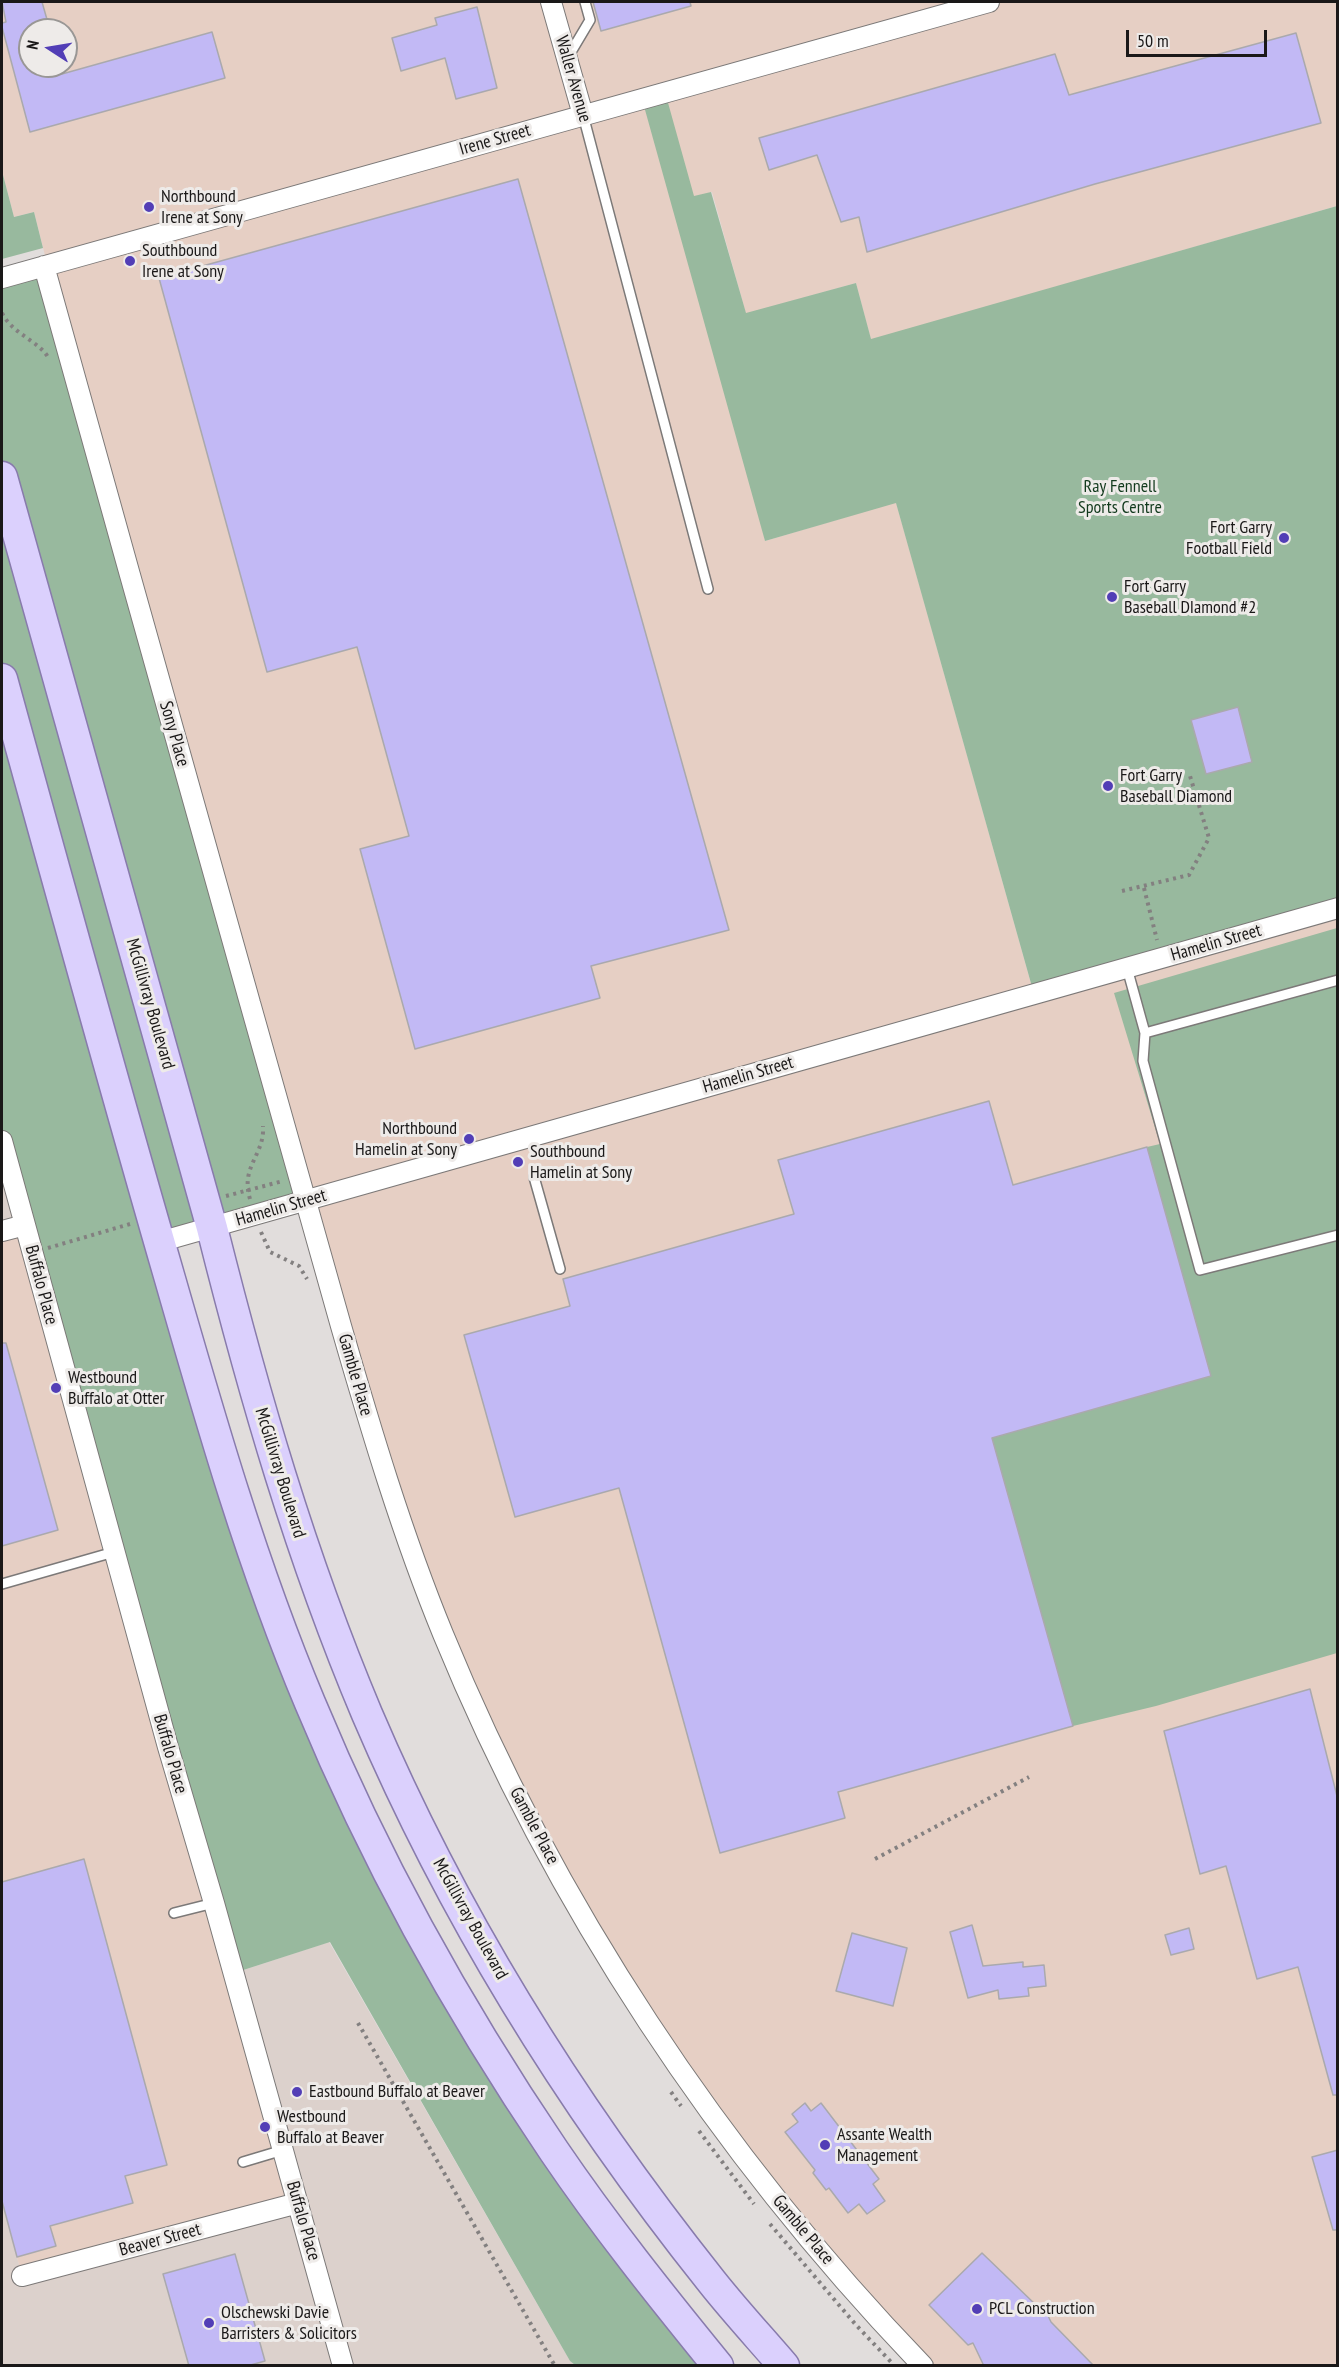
<!DOCTYPE html>
<style>
body{margin:0}
#map{position:relative;width:1339px;height:2367px;overflow:hidden;background:#e1dddc;font-family:"PT Sans Narrow",sans-serif}
canvas{display:block}
.frame{position:absolute;inset:0;border:3px solid #1a1818;pointer-events:none}
.north{position:absolute;left:18px;top:18px;width:60px;height:60px;box-sizing:border-box;background:#eeebe9;border:2px solid #999795;border-radius:50%;rotate:282deg;font-size:16px;font-weight:700;line-height:24px;text-align:center;color:#1a1818}
.north::after{content:'';display:block;margin:auto;width:21px;height:27px;background:#523eb6;clip-path:polygon(50% 0,100% 100%,50% 72%,0 100%)}
.scale{position:absolute;left:1126px;top:30px;width:141px;height:27px;box-sizing:border-box;border:3px solid #1a1818;border-top:0;padding-left:8px;font-size:18px;line-height:21px;white-space:nowrap;color:#1a1818;-webkit-text-stroke:4px #eeebe9;paint-order:stroke}
</style>
<div id="map">
<canvas width="1339" height="2367"></canvas>
<div class="frame"></div>
<div class="north">N</div>
<div class="scale">50 m</div>
</div>
<script>
const c = document.querySelector('canvas').getContext('2d');
c.lineJoin = 'round';
function fillPath(path, color) { c.fillStyle = color; c.fill(path, 'evenodd'); }
function strokePath(path, color, width, dash) { c.strokeStyle = color; c.lineWidth = width; c.lineCap = dash ? 'butt' : 'round'; c.setLineDash(dash || []); c.stroke(path); }
function label(font, color, halo, rows, align = 'center') {
  c.font = font + ' "PT Sans Narrow",sans-serif'; c.lineWidth = 6; c.setLineDash([]); c.textBaseline = 'middle'; c.strokeStyle = halo; c.fillStyle = color; for (const [text, x, y, turn = 0] of rows) {
    c.save(); c.translate(x, y); c.rotate((+turn || 0) * Math.PI / 180); c.textAlign = isNaN(turn) ? turn : align; if (halo) c.strokeText(text, 0, 0); c.fillText(text, 0, 0); c.restore();
  }
}
const built = new Path2D(`
 M2,1141L25,1225L2,1231Z
 M329,1942L570,2361L575,2365H2V2201L21,2272L234,1973Z`);
const industrial = new Path2D(`
 M2,2H1337V206L871,340L856,283L746,314L712,192L694,197L765,541L896,502L1034,994L1337,908V2365H923L781,2205L549,1856L406,1536L80,394L34,212L14,217L2,171ZM30,30H66V66H30Z
 M25,1225L298,2203L22,2276L2,2201V1231Z`);
const green = new Path2D(`
 M665,92L694,196L711,192L746,313L856,283L871,339L1337,206V908L1034,994L896,503L765,541L642,99Z
 M2,171L14,217L34,212L43,248L2,259Z
 M44,266L305,1201L159,1242L217,1441L421,1933L718,2365H575L570,2361L330,1942L234,1973L2,1141V278Z
 M1337,928V1653L1156,1706L1073,1726L992,1438L1211,1376L1147,1147L1160,1144L1114,993Z`);
const building = new Path2D(`
 M2,2H42L50,30H30V66H60L62,74L212,32L225,78L30,132L2,27V23L6,22Z
 M593,2H690L691,6L601,31Z
 M477,7L497,88L456,99L445,58L401,71L392,38L437,25L435,18Z
 M1296,33L1321,123L1095,184L867,252L859,217L841,222L817,155L769,170L759,138L1055,54L1069,95Z
 M518,179L729,930L591,966L600,998L415,1049L360,849L409,836L357,647L267,672L159,278Z
 M1238,707L1252,762L1206,774L1191,720Z
 M989,1101L1013,1185L1147,1147L1211,1376L992,1438L1073,1726L838,1792L845,1818L720,1853L619,1488L515,1517L464,1335L570,1306L563,1279L794,1214L778,1160Z
 M2,1343H6L58,1530L2,1546Z
 M1310,1689L1338,1800V2095H1333L1298,1967L1257,1979L1226,1866L1200,1874L1164,1731Z
 M84,1859L167,2165L125,2176L133,2203L50,2226L56,2246L17,2257L2,2201V1882Z
 M972,1925L983,1966L1023,1962V1967L1044,1965L1046,1986L1028,1988L1029,1996L999,1999L998,1990L968,1998L950,1932Z
 M1189,1928L1194,1949L1171,1955L1165,1935Z
 M852,1933L907,1948L893,2006L836,1991Z
 M805,2103L811,2111L821,2103L879,2179L873,2184L885,2201L867,2214L859,2204L848,2213L829,2188L826,2190L813,2173L815,2170L785,2132L798,2122L792,2114Z
 M1338,2150V2230H1333L1312,2157Z
 M982,2253L1037,2306L1042,2303L1051,2322L1094,2366H984L973,2343L968,2345L929,2305Z
 M235,2254L265,2361L247,2366H189L163,2274Z`);
const path = new Path2D(`
 M2,313C13,335 40,341 49,359
 M1144,888L1157,940
 M1122,891L1189,875L1209,838L1190,776
 M226,1196L283,1181
 M250,1199C240,1166 265,1155 263,1126
 M261,1232L270,1252L299,1266L307,1279
 M48,1248L130,1224
 M875,1859L1029,1777
 M358,2023L555,2366
 M671,2092L681,2106
 M699,2131L754,2204
 M770,2224L856,2325L892,2363`);
const service = new Path2D(`
 M568,57L590,20L585,2
 M583,115L708,589
 M1127,968L1145,1033L1338,980
 M1145,1033L1143,1061L1200,1270L1338,1235
 M534,1177L560,1269
 M2,1584L114,1552
 M174,1913L214,1903
 M243,2162L283,2150`);
const minor = new Path2D(`
 M551,2L583,115
 M44,266C112,512 181,757 250,1003C280,1111 310,1219 341,1326C371,1430 402,1534 443,1634C554,1905 720,2155 923,2366
 M2,278L989,2
 M2,1141L168,1747L214,1903L343,2366
 M2,1231L25,1225
 M159,1242L1338,908
 M22,2276L298,2203`);
const primary = new Path2D(`
 M2,477L212,1228C254,1395 300,1555 367,1714C454,1918 574,2109 712,2282C735,2311 760,2338 784,2366
 M2,679C57,879 112,1079 170,1279C211,1422 252,1565 310,1703C375,1860 459,2011 554,2151C605,2226 661,2296 718,2366`);
const markers = [
 [149,207,6,"#523eb6"],
 [130,261,6,"#523eb6"],
 [1284,538,6,"#523eb6"],
 [1112,597,6,"#523eb6"],
 [1108,786,6,"#523eb6"],
 [469,1139,6,"#523eb6"],
 [518,1162,6,"#523eb6"],
 [56,1388,6,"#523eb6"],
 [297,2092,6,"#523eb6"],
 [265,2127,6,"#523eb6"],
 [825,2145,6,"#523eb6"],
 [977,2309,6,"#523eb6"],
 [209,2323,6,"#523eb6"]
];
const streetNames = [
 ["Waller Avenue",573,79,74],
 ["Irene Street",495,140,-16],
 ["Sony Place",174,734,74],
 ["Hamelin Street",1216,943,-16],
 ["McGillivray Boulevard",150,1004,74],
 ["Hamelin Street",748,1075,-16],
 ["Hamelin Street",281,1208,-16],
 ["Buffalo Place",41,1285,75],
 ["Gamble Place",355,1375,74],
 ["McGillivray Boulevard",280,1473,73],
 ["Buffalo Place",170,1754,74],
 ["Gamble Place",534,1826,62],
 ["McGillivray Boulevard",470,1919,61],
 ["Buffalo Place",303,2221,74],
 ["Gamble Place",803,2230,50],
 ["Beaver Street",160,2240,-15]
];
const poiNames = [
 ["Northbound",161,197],
 ["Irene at Sony",161,218],
 ["Southbound",142,251],
 ["Irene at Sony",142,272],
 ["Fort Garry",1272,528,"right"],
 ["Football Field",1272,549,"right"],
 ["Fort Garry",1124,587],
 ["Baseball DIamond #2",1124,608],
 ["Fort Garry",1120,776],
 ["Baseball Diamond",1120,797],
 ["Northbound",457,1129,"right"],
 ["Hamelin at Sony",457,1150,"right"],
 ["Southbound",530,1152],
 ["Hamelin at Sony",530,1173],
 ["Westbound",68,1378],
 ["Buffalo at Otter",68,1399],
 ["Eastbound Buffalo at Beaver",309,2092],
 ["Westbound",277,2117],
 ["Buffalo at Beaver",277,2138],
 ["Assante Wealth",837,2135],
 ["Management",837,2156],
 ["PCL Construction",989,2309],
 ["Olschewski Davie",221,2313],
 ["Barristers & Solicitors",221,2334]
];
const parkNames = [
 ["Ray Fennell",1120,487],
 ["Sports Centre",1120,508]
];
fillPath(built, '#dcd1cc');
fillPath(industrial, '#e6cfc4');
fillPath(green, '#98b99e');
fillPath(building, '#c2b9f5');
strokePath(building, '#aaa9ad', 1.5);
strokePath(service, '#7c7978', 12);
strokePath(minor, '#7c7978', 22);
strokePath(primary, '#887bac', 33);
strokePath(path, '#838080', 4, [3, 4.5]);
strokePath(service, '#fff', 9);
strokePath(minor, '#fff', 20);
strokePath(primary, '#dbd0fd', 30);
for (const [x, y, r, color] of markers) { const dot = new Path2D(); dot.arc(x, y, r, 0, 2 * Math.PI); c.fillStyle = color; c.fill(dot); strokePath(dot, '#eeebe9', 2); }
label('18px', '#1a1818', '#eeebe9', streetNames);
label('18px', '#1a1818', '#eeebe9', poiNames, 'left');
label('18px', '#123a1d', '#eeebe9', parkNames);
</script>
